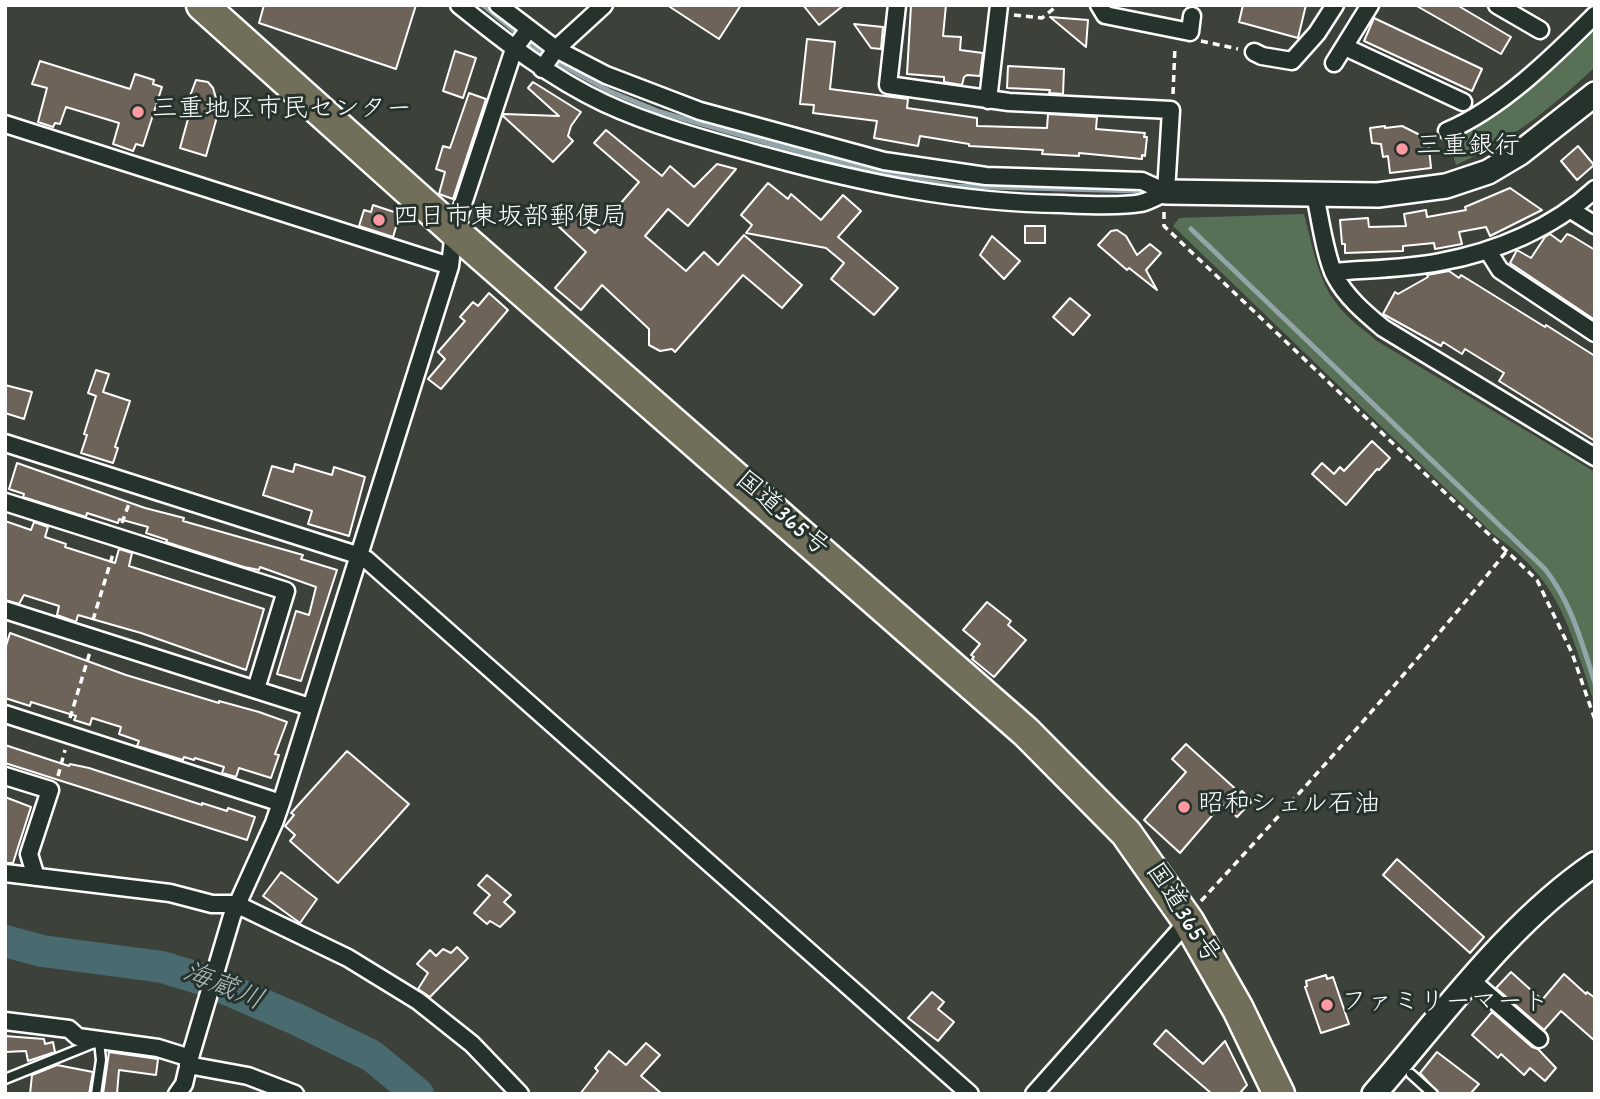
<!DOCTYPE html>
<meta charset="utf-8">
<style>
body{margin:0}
#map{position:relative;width:1600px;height:1099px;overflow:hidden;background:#3c413a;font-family:Dekko,sans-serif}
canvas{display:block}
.frame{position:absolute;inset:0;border:7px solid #fff;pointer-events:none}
</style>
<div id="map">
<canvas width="1600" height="1099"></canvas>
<div class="frame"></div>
</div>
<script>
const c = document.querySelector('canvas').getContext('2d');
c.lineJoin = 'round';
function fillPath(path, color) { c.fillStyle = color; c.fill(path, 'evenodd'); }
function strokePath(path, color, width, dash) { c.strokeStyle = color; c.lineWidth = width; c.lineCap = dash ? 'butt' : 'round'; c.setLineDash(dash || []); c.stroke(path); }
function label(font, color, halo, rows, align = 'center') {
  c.font = font + ' Dekko,"Klee One",sans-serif'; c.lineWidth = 6; c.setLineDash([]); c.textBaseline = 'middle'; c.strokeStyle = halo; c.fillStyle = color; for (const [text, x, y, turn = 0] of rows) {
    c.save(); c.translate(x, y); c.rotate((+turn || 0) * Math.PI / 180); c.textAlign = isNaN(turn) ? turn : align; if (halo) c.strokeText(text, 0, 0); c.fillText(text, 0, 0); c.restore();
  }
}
const green = new Path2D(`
 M1595,25V67C1550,109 1512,140 1456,165L1448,139L1480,120Z
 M1304,214C1312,243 1317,278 1336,303C1347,318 1363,329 1377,341L1595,472V704C1570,632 1562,581 1494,535L1173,226L1179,218Z`);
const stream = new Path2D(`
 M483,5L544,55L609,91L660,112L768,143L868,170L954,186L1138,191
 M1191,229L1545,569C1572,604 1581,641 1595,683`);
const river = new Path2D(`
 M5,941L42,951L162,967L208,981L296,1019L372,1056L418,1094`);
const building = new Path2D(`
 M264,5H416L396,69L259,23Z
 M667,5H741L719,39Z
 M803,5H844L819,25Z
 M911,5H946L943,36L961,37L960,50L983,53L980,76L967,75L964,77L962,85L944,82V77L907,74Z
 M1243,5H1306L1298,38L1239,22Z
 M1415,5H1457L1511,37L1501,54Z
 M1050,17L1088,20L1086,47Z
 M1374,18L1482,69L1472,91L1364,41Z
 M854,24L883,27L881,49L871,48Z
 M807,39L835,42L830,89L908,99L907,108L977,118V126L1047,128L1048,114L1097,117L1096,129L1145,133L1144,137H1147L1145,156L1142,155V159L1079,153V156L1042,154L1043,150L969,146V144L920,136L918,146L874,138L877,121L813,113L814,105L800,104Z
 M455,51L476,58L463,98L443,91Z
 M40,61L130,89L135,74L154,80L153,84L162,87L143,146L136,144L133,151L113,144L119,123L66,107L60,124L55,123L53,127L38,122L47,88L32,84Z
 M1008,66L1064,69L1063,94L1049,93L1050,90L1007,88Z
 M196,80L208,82L213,88L216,98L222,99L206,156L180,148L194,97L190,96Z
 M533,82L581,112L571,126L568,136L573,141L553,162L503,116L504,114L559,116L528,88Z
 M469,93L486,99L453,199L439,194L445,172L436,169L443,146L450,148Z
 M1385,126V128L1402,126L1428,139L1431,168L1390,173L1388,156L1383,157L1381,144L1372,143L1370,128Z
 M606,130L662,176L670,166L694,187L717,164L736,169L688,226L668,209L645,236L686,271L704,252L718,265L744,235L802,285L782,308L743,275L675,352L672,349L660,351L649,345V329L602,285L581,310L555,288L586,252L557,225L569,211L595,233L639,182L594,143Z
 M1578,146L1594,165L1577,180L1561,161Z
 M768,183L788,199L791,194L821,220L843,195L861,211L838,237L898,288L874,315L831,279L844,263L826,248L746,233L752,225L741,215Z
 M1510,188L1542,210L1490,236L1486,227L1459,232L1462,244L1435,249L1434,243L1403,246V251L1345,253V244H1342L1340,220L1368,218L1369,227L1406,226L1404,214L1426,210L1427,217L1466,210L1465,207Z
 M373,205L400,214L393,237L359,226L364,210L371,212Z
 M1025,226H1045V243H1025Z
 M1117,230L1126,236L1137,255L1150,244L1161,253L1146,270L1157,290L1129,268L1127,270L1098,245L1111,231Z
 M1550,234L1561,242L1567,234L1572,236L1595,250V320L1510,263L1517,250L1531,258L1545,237Z
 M992,236L1020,261L1004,279L980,255Z
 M1449,271L1459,278L1461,275L1545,327L1546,325L1595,356V441L1499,381L1504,373L1465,349L1462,354L1443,342L1441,346L1383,314L1395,292L1398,294L1428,277L1427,275Z
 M489,293L508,310L441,389L428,379L445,359L438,352L465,321L460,317L473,302L478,306Z
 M1070,298L1090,315L1073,335L1053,317Z
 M96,370L109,374L103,392L130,401L115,447L118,448L113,463L81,453L87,435L84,434L96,396L88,393Z
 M5,385L32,392L24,419L5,413Z
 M1372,441L1390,458L1379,470L1377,469L1346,505L1312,474L1322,463L1334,474L1340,467L1344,471Z
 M17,463L145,508L184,518L183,521L303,555L301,559L337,570L301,681L277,674L296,611L309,615L316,587L260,567L259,570L244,567L166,542L167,540L146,533L148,527L119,519L118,523L87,513L86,517L23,497L24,494L9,489Z
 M295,464L332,475L334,467L365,477L349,536L308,524L312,511L263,495L272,466L293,472Z
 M5,521L31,530L34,522L48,527L45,537L66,544L65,547L115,563L119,549L132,553L129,566L264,609L246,670L141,633L78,615L76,622L57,615L59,606L24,595L19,604L5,600Z
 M987,602L1011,621L1008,625L1026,640L994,677L972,659L974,657L971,655L980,644L963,630Z
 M10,633L126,675L219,703V701L259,712L287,722L275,754L279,755L271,778L239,768L236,777L222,773L224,767L195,758L194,760L184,757L183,760L137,746L139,741L119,734L121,727L92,718L90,725L74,720L76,716L31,702L30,706L5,698V649Z
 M1186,744L1240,793L1242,791L1252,801L1237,817L1222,804L1180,853L1144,820L1186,772L1172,759Z
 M5,745L69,766L70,764L89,768L202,805V803L227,811L228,808L255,817L247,840L5,763Z
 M347,751L409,804L338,883L290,841L295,835L285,826L294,815L291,813Z
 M5,797L31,807L13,863H5Z
 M1397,859L1484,937L1470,953L1383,875Z
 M281,872L317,899L300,923L263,896Z
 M487,875L511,895L504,902L515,912L500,927L490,921L487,924L474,913L490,895L478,885Z
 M457,947L468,958L430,997L418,989L428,973L417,964L430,950L436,956L443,949L451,953Z
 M1511,972L1542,1000L1564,974L1586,994L1587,992L1595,998V1041L1561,1011L1544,1030L1496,988Z
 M1326,975L1327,979L1333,977L1349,1024L1321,1033L1305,987L1307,986L1306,981Z
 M932,992L944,1002L938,1009L954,1022L938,1041L908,1018Z
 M1492,1012L1532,1047L1538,1049L1556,1068L1545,1081L1530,1068L1524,1075L1501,1054L1498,1058L1472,1035Z
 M1166,1030L1203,1064L1225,1041L1247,1085L1239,1094H1212L1154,1044Z
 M5,1036L44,1039L45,1044L53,1042L55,1052L28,1061L26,1051L5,1052Z
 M646,1043L660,1055L641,1076L662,1094H580L598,1071L595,1068L609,1051L626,1065Z
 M109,1052L158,1059L156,1075L119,1070L117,1094H103Z
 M1437,1052L1479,1084L1470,1094H1439L1420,1073Z
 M57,1065L93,1072L89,1094H30L32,1075Z`);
const path = new Path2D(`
 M1014,15L1042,18L1058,5
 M1201,41L1238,49
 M1173,94L1175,46
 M1164,212V226L1537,580L1572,653L1595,720
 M122,523L130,501
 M93,620L113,554
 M70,718L90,652
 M58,776L65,750
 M1201,901C1306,787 1409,672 1506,552`);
const lane = new Path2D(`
 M1411,1074L1433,1094
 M5,1079L99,1041L101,1060L96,1094`);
const street = new Path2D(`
 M459,5C505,42 551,78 604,103C656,127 710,141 765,156C863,183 960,203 1062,204C1084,205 1120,207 1141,203C1149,201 1158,196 1166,192
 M498,5L556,49L606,75L700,111L884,161L986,176L1142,181L1166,192
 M897,5L888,85L1009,102L1171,110L1166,192
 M1099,5L1105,15L1190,32L1192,16
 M1497,5L1540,30
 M1345,47L1463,102
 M1254,52L1262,56L1292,61L1317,33L1335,5
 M1334,63L1370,5
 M542,69L556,49L604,5
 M988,100L999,5
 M5,124L450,266
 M1447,131C1500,109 1554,56 1595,15
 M1315,195C1320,217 1325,256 1335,276C1346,297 1365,313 1383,328L1595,457
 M1571,210L1595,225
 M1488,251L1500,270L1595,333
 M1333,272C1368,269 1405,269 1440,262C1496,252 1553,228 1595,189
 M5,443L357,555L367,560L970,1094
 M5,502L286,591L256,689
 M5,610L310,707
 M5,714L281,803
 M5,776L50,790L29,854L36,877
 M5,873L170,893L212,904H236L348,958L418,1001L472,1044L520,1094
 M1472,981L1539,1039
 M5,1021L69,1029L78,1037L158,1048L190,1058
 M188,1065L248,1076L295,1094
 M177,1094L184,1084L191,1054L232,916L274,823L281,803L450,266L454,231L514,49L529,29
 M1034,1094L1188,921`);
const secondary = new Path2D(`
 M1166,192L1378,195L1446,186L1488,172L1520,153L1595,94
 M1374,1094C1442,1016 1509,922 1595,864`);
const highway = new Path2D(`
 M202,5L454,231L1026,732L1126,833L1188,921L1238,1009L1279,1094`);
const markers = [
 [138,112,7,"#ff9aa2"],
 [1402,149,7,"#ff9aa2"],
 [379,220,7,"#ff9aa2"],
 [1184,807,7,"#ff9aa2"],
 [1327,1005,7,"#ff9aa2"]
];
const poiNames = [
 ["三重地区市民センター",152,112],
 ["三重銀行",1416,149],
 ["四日市東坂部郵便局",393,220],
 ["昭和シェル石油",1198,807],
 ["ファミリーマート",1341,1005]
];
const streetNames = [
 ["国道365号",780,516,41],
 ["国道365号",1180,915,57]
];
const waterNames = [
 ["海蔵川",222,990,22]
];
fillPath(green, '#587055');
strokePath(stream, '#92a6a9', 5);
strokePath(river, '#496b70', 32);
fillPath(building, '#6e6359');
strokePath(building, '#fff', 2);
strokePath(lane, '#fff', 13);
strokePath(street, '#fff', 21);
strokePath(secondary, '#fff', 28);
strokePath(highway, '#fff', 35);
strokePath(path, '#fff', 3.5, [7, 5]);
strokePath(lane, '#26332d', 8);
strokePath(street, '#26332d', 16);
strokePath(secondary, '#26332d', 23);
strokePath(highway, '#716e59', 30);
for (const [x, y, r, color] of markers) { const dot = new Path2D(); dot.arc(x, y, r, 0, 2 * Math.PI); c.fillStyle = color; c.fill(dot); strokePath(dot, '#26332d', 2.5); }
label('26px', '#fff', '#26332d', poiNames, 'left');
label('26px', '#fff', '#26332d', streetNames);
label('italic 28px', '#adbcbf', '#26332d', waterNames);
</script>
